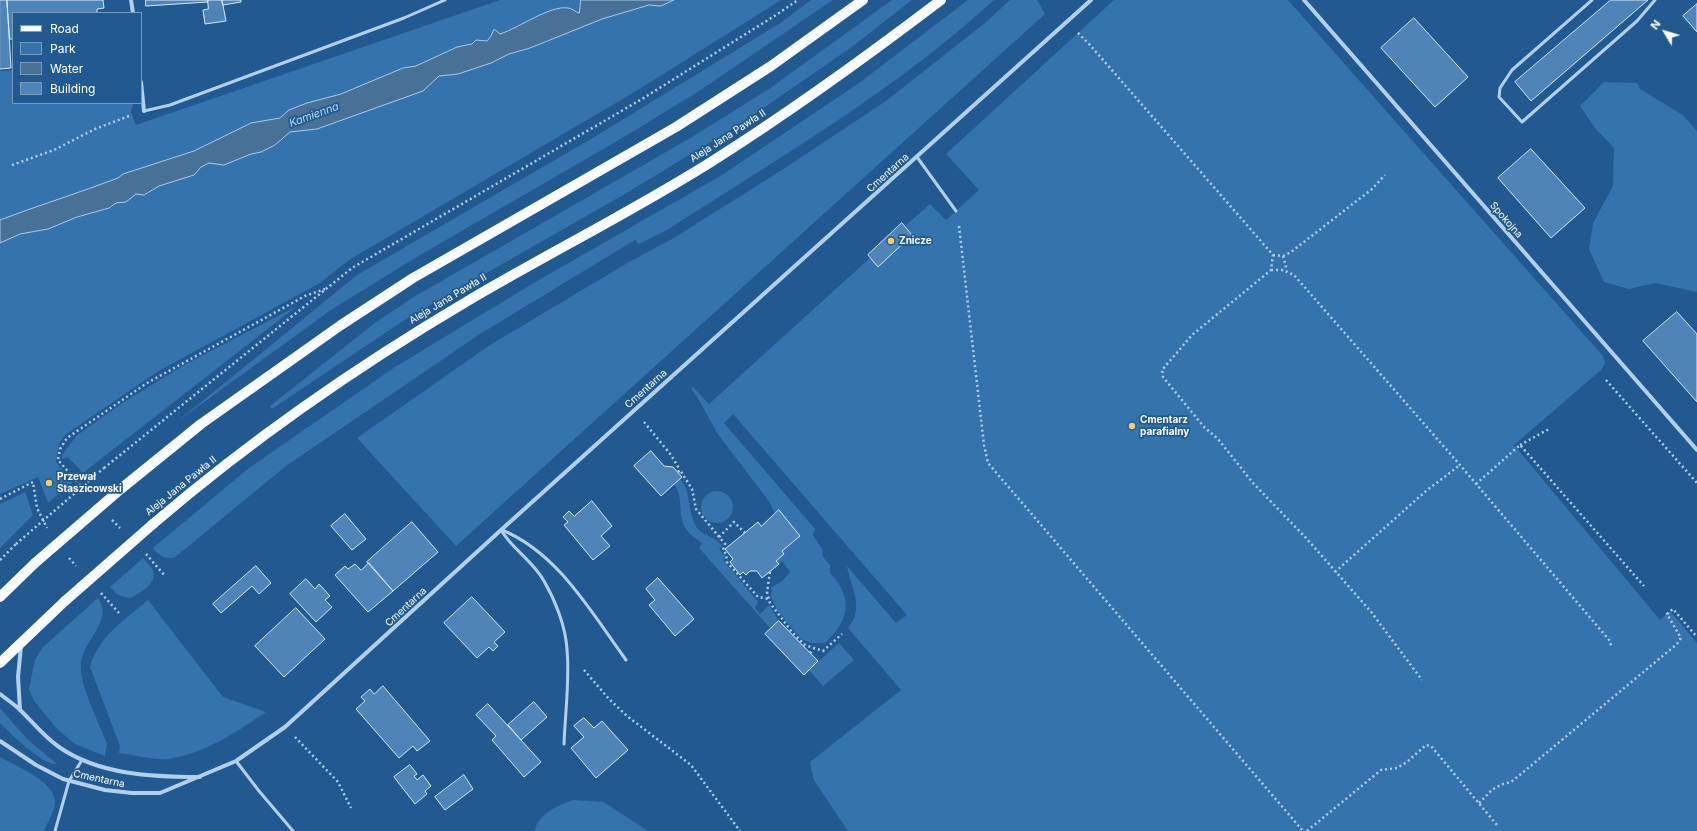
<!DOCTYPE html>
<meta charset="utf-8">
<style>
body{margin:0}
#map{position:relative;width:1697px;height:831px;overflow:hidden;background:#215990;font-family:Inter,sans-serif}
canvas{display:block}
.legend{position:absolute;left:12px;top:12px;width:130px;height:92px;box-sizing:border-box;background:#215990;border:1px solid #7a9bbc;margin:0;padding:5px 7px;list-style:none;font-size:12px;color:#fff}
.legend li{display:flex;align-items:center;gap:8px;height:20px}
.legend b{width:20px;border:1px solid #7a9bbc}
.north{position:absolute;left:1645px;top:12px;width:40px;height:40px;-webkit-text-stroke:3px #215990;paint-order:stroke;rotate:308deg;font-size:11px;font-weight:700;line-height:16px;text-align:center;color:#fff}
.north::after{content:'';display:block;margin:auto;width:14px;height:18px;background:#fff;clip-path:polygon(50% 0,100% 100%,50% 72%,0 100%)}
</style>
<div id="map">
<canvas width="1697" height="831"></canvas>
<ul class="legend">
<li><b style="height:5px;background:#f8fbff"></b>Road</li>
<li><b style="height:11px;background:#3573ad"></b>Park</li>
<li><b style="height:11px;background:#497097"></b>Water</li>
<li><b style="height:11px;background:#4e84b8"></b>Building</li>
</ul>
<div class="north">N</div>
</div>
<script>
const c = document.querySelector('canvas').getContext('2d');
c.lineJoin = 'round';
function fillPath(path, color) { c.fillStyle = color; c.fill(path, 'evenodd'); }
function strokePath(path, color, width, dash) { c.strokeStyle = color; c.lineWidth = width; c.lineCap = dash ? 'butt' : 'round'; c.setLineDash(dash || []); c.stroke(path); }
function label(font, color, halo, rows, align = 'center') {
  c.font = font + ' Inter,sans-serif'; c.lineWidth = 3.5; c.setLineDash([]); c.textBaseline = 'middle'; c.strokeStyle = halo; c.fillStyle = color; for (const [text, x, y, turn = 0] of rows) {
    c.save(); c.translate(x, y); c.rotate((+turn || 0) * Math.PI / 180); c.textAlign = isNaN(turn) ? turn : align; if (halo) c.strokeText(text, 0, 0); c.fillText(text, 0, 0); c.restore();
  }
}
const green = new Path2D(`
 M500,0H781L638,90L349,260L320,283L157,372L65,435L59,444L56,462L73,482L48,503L38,477L0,494V71L13,70V103H133L131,112L136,125Z
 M811,0H833L696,93L624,137L415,258L331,310L178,421L357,275L596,136L782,22Z
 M892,0H912L853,46L745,121L630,191L406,319L272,409L270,406L376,322L412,298L692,137L769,89Z
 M968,0H994C896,90 779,158 667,230L639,244L635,240L480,334L286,466L174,558C164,558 159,556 153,548L249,468L395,367L537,281L722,175L859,83Z
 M1010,0H1037L1045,14L456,546L357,438L490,345L629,262L672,239L782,170L886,101L985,23Z
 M1114,0H1288L1603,356L1605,364L1601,370L1514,445L1660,620L1670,611L1697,643V831H848L814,780L810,762L901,690L848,628C865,607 851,589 847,566L896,623L907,615L733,414L724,423L815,529L813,535L822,549L823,557L830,565V573C854,598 849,621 825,643H811L801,639L777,610L771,597L772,587L781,582L790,572L782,561L779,564L776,561L784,554L782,551L800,536L779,510L775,513L768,500L717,433L699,400L691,388L693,387L709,404L870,258L879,266L912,235L905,226L930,204L946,220L979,190L946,154Z
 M1604,82L1637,83L1640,89L1683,115L1697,131V292L1655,283L1629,289L1604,282L1589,249L1593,223L1613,186L1614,148L1595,128L1580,106Z
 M297,306L83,473L68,457L62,459V455L76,436L121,404L184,365Z
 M680,479C692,492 687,513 697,528C704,537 716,536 722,546L719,549L725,556L724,561L758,602L755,608L760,614L769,605L779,621L771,629L699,548L702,543C696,539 690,535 686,529C677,515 684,496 674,484Z
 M701 507a16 16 0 1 1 32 0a16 16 0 1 1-32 0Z
 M25,492L33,515L0,548V504Z
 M143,558C146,562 151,566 153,571C158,583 139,594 130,598L118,595L110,587Z
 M98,598C114,621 83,640 81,663C78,682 100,725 107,744L105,756L75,744L57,729L34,701L29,689L35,660L42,648Z
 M148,600L223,697L266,712C237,732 204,754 168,759C155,760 133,755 119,753L120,746L90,667C99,635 124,621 148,600Z
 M839,643L854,660L823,686L809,670Z
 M0,708L27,739L57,764C42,765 11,734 0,723Z
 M0,757C16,766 55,781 55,802C55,811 47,823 44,831H0Z
 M573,800L604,802L648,831H535C537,814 559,805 573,800Z`);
const water = new Path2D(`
 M581,0H674L661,6L649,5L602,19L530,48L509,54L491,63L458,74L439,76L423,91L317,129L290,132L275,145L261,152L251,154L224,165L209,163L201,167L194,175L159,186L144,195L136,194L126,202L116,203L109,208L77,217L48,229L20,234L0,243V220C39,205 79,193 118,178L123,174L194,151L251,123L280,118L289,110L307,103L341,94L403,68L416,66L457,47L472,44L476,40L487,41L491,36L494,29L500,34C519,28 550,5 568,8C572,8 575,12 579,13Z`);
const building = new Path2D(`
 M0,0H7L11,68L0,69Z
 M7,0H103L104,8L97,9V13H13V39H10Z
 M146,0H208V2L146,6Z
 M208,0H222L226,21L205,24L203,10L208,9Z
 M222,0H241V2L223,5Z
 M1611,0H1648L1531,101L1515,82Z
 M1697,4V32L1683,16Z
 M1414,18L1468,77L1435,107L1381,48Z
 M1531,149L1585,208L1551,238L1498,178Z
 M902,223L912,235L878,267L868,255Z
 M1677,312L1697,334V402L1643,341Z
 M651,451L664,466L673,467L682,477L661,496L634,466Z
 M592,501L612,526L601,536L610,546L593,560L564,525L568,522L563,517L569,511L574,516Z
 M779,510L800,536L782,551L784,554L776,561L779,564L762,578L757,571H750L746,575L743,572L740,575L730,562L733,559L725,549L758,522L761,526Z
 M345,514L366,539L352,550L331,526Z
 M412,522L438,552L393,591L367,562Z
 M369,563L393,591L368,612L335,575L345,566L348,569L355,564L361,570Z
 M256,566L271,583L259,594L252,586L221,613L213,604Z
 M658,578L694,619L675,636L649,605L655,600L646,589Z
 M306,579L315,589L319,584L330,596L325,600L332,607L316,622L290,594Z
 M472,597L505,632L494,642L498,646L493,651L489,647L477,658L444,623Z
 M296,608L325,639L284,677L255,646Z
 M779,621L818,661L804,675L765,634Z
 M383,686L430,741L417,751L413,746L399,758L356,709L365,701L361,697L370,689L374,694Z
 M534,702L547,717L521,740L508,725Z
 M488,704L541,762L524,777L492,740L496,736L476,715Z
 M584,718L594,728L602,721L628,750L596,778L571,748L584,737L574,726Z
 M410,765L417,774L414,776L417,780L423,775L431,786L425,791L427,794L415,804L394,777Z
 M464,775L473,789L445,810L435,797Z`);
const path = new Path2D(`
 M1078,33L1090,45L1273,255L1271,270L1192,335L1162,370L1163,377L1204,427L1218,439L1253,483L1307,539L1372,613L1422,680
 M12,165L54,150L95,129L129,116
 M959,226L984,445L988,463L1303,831
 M1273,255L1283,256L1291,252L1372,189L1385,175
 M1283,256L1286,266L1283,270
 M1271,270H1283L1294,275L1460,465L1610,641L1611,646
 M1606,380L1697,483
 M644,422L671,455L680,470
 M1520,445L1549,429
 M104,468L352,268L642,99L776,15L798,0
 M678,472L680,470L692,489L696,509L725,544L723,550L726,554L727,562L758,597L769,599
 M1476,484L1520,445L1644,586
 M87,493L58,460L60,449L67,438L147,383L305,296L325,289
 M0,499L33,482L37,508L47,528
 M112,520L120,528
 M719,537L734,522L745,533
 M146,554L165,576
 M69,558L76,566
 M0,560L16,544
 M770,572L767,592L770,603L792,632L805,645L823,651L842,634
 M1335,572L1426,491L1460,465
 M101,593L119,613
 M810,653L814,649
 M584,670L609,699L627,716L691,765L740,831
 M295,737L338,782L351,808
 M1479,803L1493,789L1503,784L1511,782L1521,774L1677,644L1681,638L1667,614L1673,609L1697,637
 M1307,831L1381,770L1397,768L1407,762L1426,745L1431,746L1497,825`);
const service = new Path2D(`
 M1592,0L1512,70L1500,88L1499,97L1522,122L1637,21L1655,0
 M144,111L170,105L404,18L445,0
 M917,157L956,211
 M501,530C512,549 533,561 544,581C555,600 566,627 567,650C570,678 565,715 564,744
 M502,530C558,553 591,612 626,660
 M236,761L259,791L293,831
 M55,831L69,781L82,760`);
const minor = new Path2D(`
 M131,0L133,13
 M1304,0L1697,450
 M141,82L144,111
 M0,694C6,699 14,704 19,709C33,722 43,736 59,747C99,775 153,777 200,777
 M20,709L18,677L21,646
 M0,741L36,765L63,779L105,790L132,793H160L236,761L285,727L501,530L1091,0`);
const primary = new Path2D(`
 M122,488L201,424L341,325L413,278L676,127L771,66L863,0
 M153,524C252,439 359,365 471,299C551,252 633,211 711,162C790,112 866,57 941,0
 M0,597L35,563
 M0,663L65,601`);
const pathBridge = new Path2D(`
 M16,544L104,468`);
const primaryBridge = new Path2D(`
 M35,563L122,488
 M65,601L153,524`);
const markers = [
 [891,241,4,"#f9ca73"],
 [1132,426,4,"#f9ca73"],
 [49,483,4,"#f9ca73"]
];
const streetNames = [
 ["Aleja Jana Pawła II",728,136,-33],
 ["Cmentarna",888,173,-42],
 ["Spokojna",1506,220,49],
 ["Aleja Jana Pawła II",448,299,-31],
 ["Cmentarna",646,389,-42],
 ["Aleja Jana Pawła II",181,486,-39],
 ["Cmentarna",406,607,-43],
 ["Cmentarna",99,779,12]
];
const poiNames = [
 ["Znicze",899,241],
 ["Cmentarz",1140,420],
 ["parafialny",1140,432],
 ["Przewał",57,477],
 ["Staszicowski",57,489]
];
const waterNames = [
 ["Kamienna",314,115,-20]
];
fillPath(green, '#3573ad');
fillPath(water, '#497097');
strokePath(water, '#a6ccee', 1);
fillPath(building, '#4e84b8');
strokePath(building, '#d7e9f9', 1);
strokePath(path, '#b2d0ed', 2.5, [2, 3]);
strokePath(service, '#b2d0ed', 3);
strokePath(minor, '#b2d0ed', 4);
strokePath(primary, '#f8fbff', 10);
strokePath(pathBridge, '#b2d0ed', 2.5, [2, 3]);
strokePath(primaryBridge, '#f8fbff', 10);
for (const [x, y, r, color] of markers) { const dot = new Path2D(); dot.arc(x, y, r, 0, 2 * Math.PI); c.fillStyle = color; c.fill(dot); strokePath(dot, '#215990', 1.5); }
label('10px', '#fff', '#215990', streetNames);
label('bold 10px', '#fff', '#215990', poiNames, 'left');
label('italic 11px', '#bedaf3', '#215990', waterNames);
</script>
